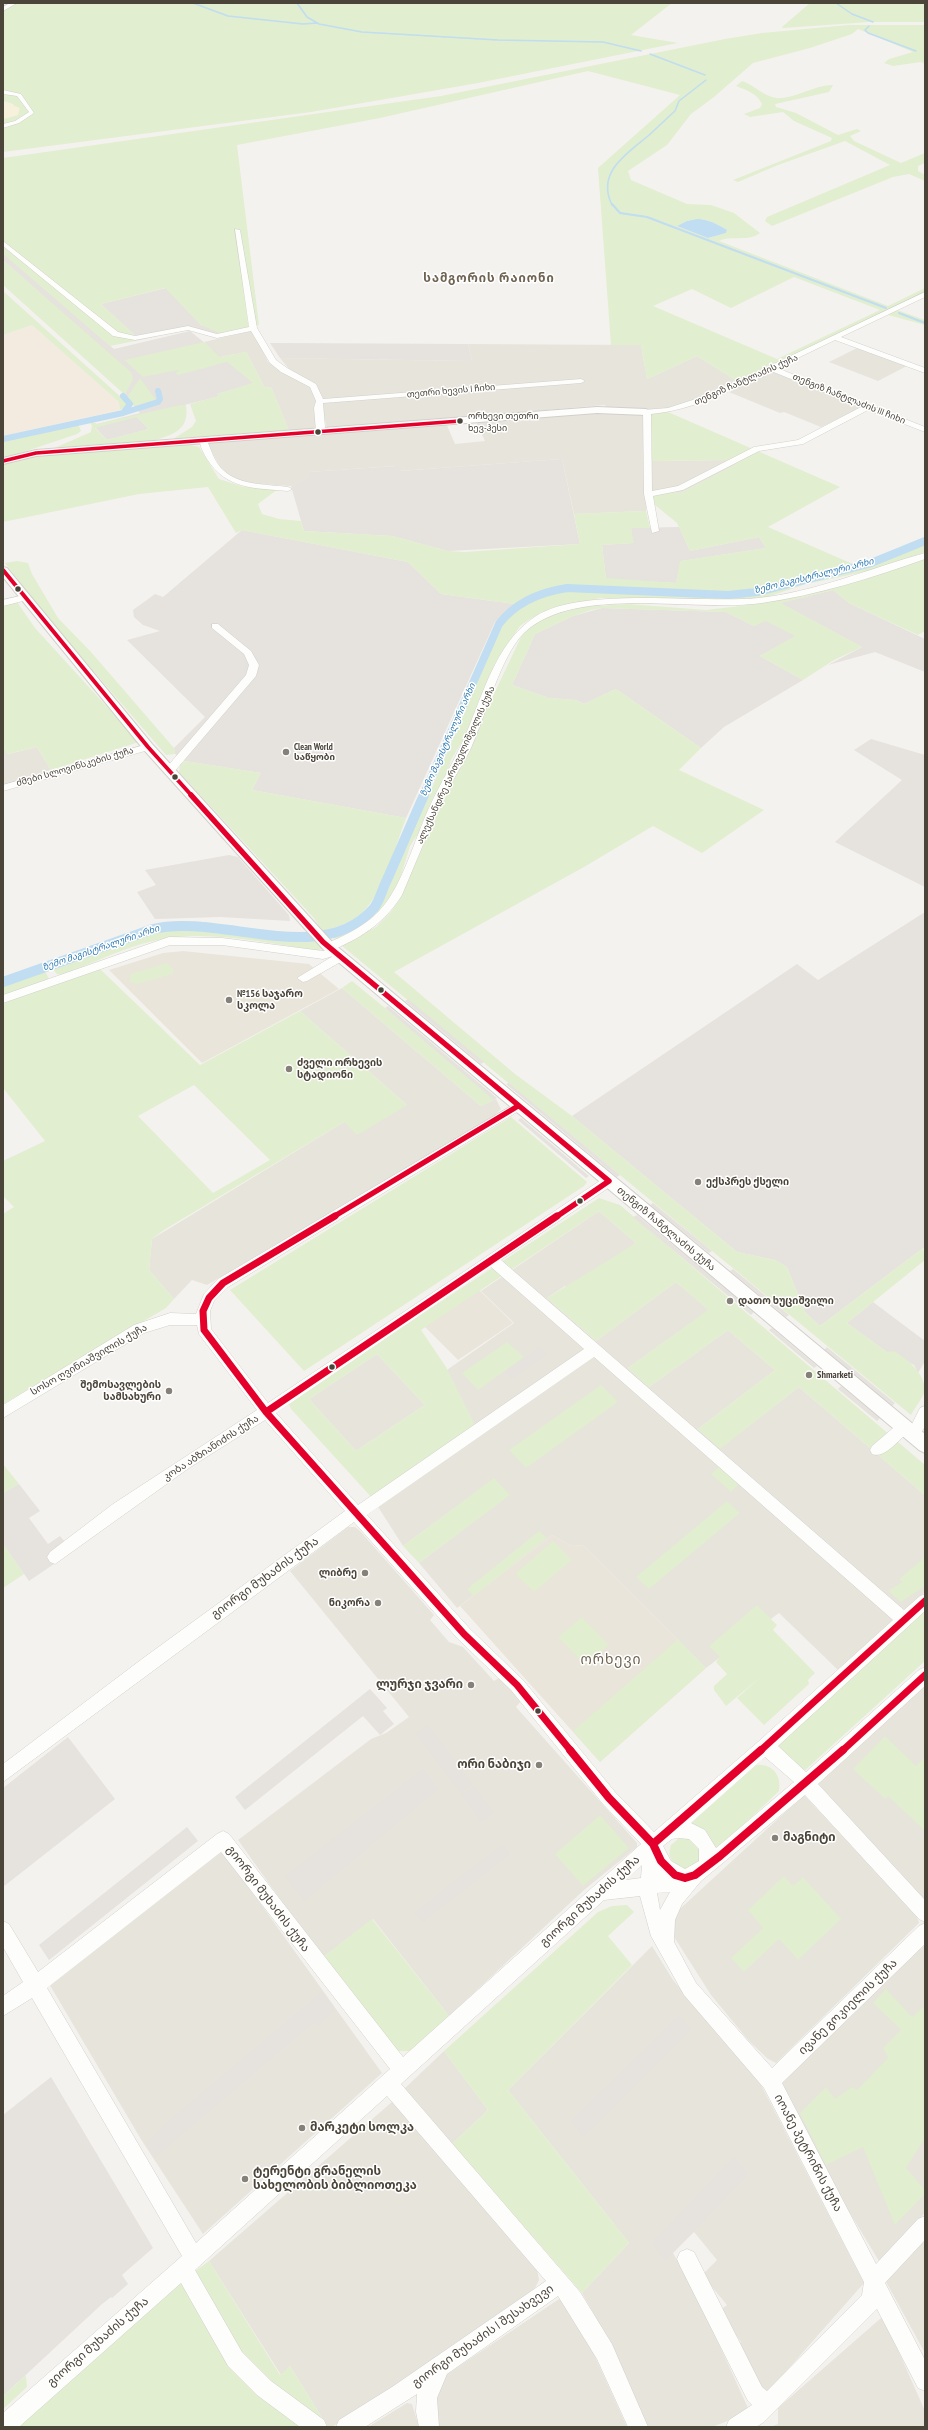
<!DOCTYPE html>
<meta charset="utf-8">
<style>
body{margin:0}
#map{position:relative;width:928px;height:2430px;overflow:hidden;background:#f4f2ee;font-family:"PT Sans Narrow",sans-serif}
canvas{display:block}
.frame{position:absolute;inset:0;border:4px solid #4b4439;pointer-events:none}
</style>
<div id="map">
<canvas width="928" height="2430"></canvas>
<div class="frame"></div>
</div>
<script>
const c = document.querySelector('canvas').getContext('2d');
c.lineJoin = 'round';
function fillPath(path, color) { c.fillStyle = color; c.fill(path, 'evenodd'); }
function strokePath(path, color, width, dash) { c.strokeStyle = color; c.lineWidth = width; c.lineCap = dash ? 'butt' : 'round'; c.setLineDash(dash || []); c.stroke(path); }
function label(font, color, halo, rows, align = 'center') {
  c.font = font + ' "PT Sans Narrow","Noto Sans Georgian",sans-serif'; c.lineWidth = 3; c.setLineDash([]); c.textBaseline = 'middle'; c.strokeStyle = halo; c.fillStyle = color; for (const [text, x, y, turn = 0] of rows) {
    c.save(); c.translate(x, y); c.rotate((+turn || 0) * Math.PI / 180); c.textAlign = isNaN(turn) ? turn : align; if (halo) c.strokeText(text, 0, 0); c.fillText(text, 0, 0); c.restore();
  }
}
const residential = new Path2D(`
 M251,331L255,334L268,362L311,388L317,401L314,406L317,427L290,433L271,387L265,388L246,352L220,357L204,342Z
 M468,344L641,345L647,379L697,356L737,381L700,398L665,409L644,411L607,409L605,405L327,429L322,406L324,403L583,382L582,380L324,401L315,384L289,369L280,358L472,361Z
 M857,348L907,366L878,381L829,362Z
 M773,370L863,407L821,427L784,412L780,413L729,392Z
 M598,411L640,413L645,416L646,511L574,514L562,459L399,471L396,466L309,472L310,477L291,486L246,483L224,474L206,441L446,423L455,444L485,441L476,422Z
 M726,460L737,464L681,493L652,492V461Z
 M3,747L8,754L37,747L51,770L3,784Z
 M342,988L481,1106L496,1099L501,1109L495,1115L207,1285L192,1280L174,1299L149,1270L152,1239L344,1122L407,1105L300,1011Z
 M599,1211L636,1243L570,1290L565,1286L547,1298L596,1341L676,1282L709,1310L628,1368L649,1387L728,1330L775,1370L698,1429L720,1448L799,1387L925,1495V1592L838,1670L779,1613L706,1668L583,1545L571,1546L552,1535L457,1608L419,1563L509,1495L494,1479L403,1546L373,1499L444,1372L514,1323L481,1291Z
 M377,1354L425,1405L356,1451L309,1399Z
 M348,1527H355L360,1531L434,1615L430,1620L449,1642L463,1647L494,1681L499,1678L504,1680L521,1701L516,1707L637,1843V1847L584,1890L449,2016L373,1919L322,1958L238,1840L371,1739L386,1733L409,1717L290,1571Z
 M925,1684V1904L818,1784Z
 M804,1795L917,1916L919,1923L776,2063L768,2059L749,2041L711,1995L671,1932L670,1918Z
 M222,1850L382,2073L203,2234L142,2141L48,1982Z
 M925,1944V2213L879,2261L845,2205L781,2082Z
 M652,1946L673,1980L760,2083L864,2283L767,2393L734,2350L741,2342L719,2311L727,2305L702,2275L717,2260L694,2232L673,2253L693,2287L748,2408L743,2415L712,2427H648L604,2332L582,2293L629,2243L508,2090Z
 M444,2051L488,2110L452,2144L404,2089Z
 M393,2101L537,2269L539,2280L533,2292L434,2361L332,2427H328L290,2366L281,2375L209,2261Z
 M925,2236V2353L885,2280Z
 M559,2299L565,2302L576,2315L627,2427H437L434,2415L437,2387L446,2375Z
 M881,2318L887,2325L925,2411V2427H770L778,2424V2408Z
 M407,2403L412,2404L419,2427H368Z`);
const commercial = new Path2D(`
 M32,325L119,402L120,410L3,436V335Z`);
const industrial = new Path2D(`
 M3,253L114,349L190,331L254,383L217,394L220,396L137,417L149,429L107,440L89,421L97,424L140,413L125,395L132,375L3,260Z
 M166,288L201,325L227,333L210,334L187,329L140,340L101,304Z
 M270,343L468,344L472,361L280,358Z
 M562,459L580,544L448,551L392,536L304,531L291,486L309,477V472L397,466L400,471Z
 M679,527L690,551L759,537L766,548L681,561L676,583L606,579L602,545L633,543L631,528Z
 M242,530L408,562L441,594L515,604L495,622L406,818L252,790L261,773L185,761L175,754L174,748L205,717L127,640L160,631L143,625L134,617L133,610L155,594L163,597Z
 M833,590L849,603L925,639V672L875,652L828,665L862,647L780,603Z
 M602,608L726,612L754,626L765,620L796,636L760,656L803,680L724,727L701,748L616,689L584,704L576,700L549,698L512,685L535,634L573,616Z
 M871,739L925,755V887L835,842L902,780L854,750Z
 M229,855L238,857L289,915L290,921L220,917L155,919L137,892L156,885L145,870Z
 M925,912V1250L923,1248L820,1326L805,1312L787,1267L775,1260L737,1252L572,1116L797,964L818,980Z
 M873,1302L925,1341V1361L918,1373L914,1365L887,1352L847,1323Z
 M540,1347L547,1354L512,1379L505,1372Z
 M370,1689L387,1708L383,1711L394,1724L380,1735L363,1716L245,1810L235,1797Z
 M428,1725L472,1784L461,1793L416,1734Z
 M68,1737L115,1799L3,1887V1788Z
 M423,1769L438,1789L304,1901L285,1876Z
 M474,1786L494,1813L481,1822L462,1795Z
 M187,1827L198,1841L49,1960L39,1945Z
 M503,1845L510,1854L423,1922L415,1913L463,1874Z
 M322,1992L335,2010L317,2026L314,2022L155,2157L146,2143L172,2118Z
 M679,2016L691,2030L583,2137L571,2121Z
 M51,2077L153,2248L122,2275L128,2284L112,2298L111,2297L101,2305L3,2396V2115Z
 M734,2157L748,2174L665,2261L652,2243Z`);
const education = new Path2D(`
 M183,951L309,964L339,989L202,1063L109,970L163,953Z
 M474,1285L513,1323L458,1360L419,1321Z
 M552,1535L571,1546L583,1545L706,1668L600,1762L460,1606Z`);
const green = new Path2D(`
 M3,3H672L631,35L678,43L478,83L311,112L3,152V119L18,115L13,104L3,101Z
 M810,3H925V22H870L783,28L782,27Z
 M849,25H925V64L921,62L893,66L884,63L889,59L913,52L858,29L852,34L810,48L753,63L714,97L691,114L667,145L628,171L631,180L687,204L711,205L734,213L760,233C749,242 731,235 719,241L888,306L925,288V296L897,310L925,320V325L881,313L737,381L697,356L647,379L641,345H611L598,168L680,95L588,71L380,118L237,145L259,325L219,333L201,325L165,288L101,304L140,340L110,346L3,254V158L441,96L725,39L762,33ZM697,219C708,219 717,224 727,230L726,233L708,238L677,226L687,221ZM794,277L880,310L777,359L653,306L692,289L731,308Z
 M742,81C754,85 763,96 776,98C794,100 813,85 833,85L829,92L775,104L776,107L796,113L838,135L857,129L861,131L850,136L854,141L901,163L925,153V163L918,166V171L925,175V181L909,174L893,177L772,226L765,221L767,217L890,165L845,141L778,165L738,182L733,180L831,141L832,138L794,121L783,112L750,117L744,114L760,108L762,104C757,93 746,90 736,86Z
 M3,260L131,372L133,379L125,395L3,285Z
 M3,291L123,399L128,404L125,408L120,410L119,402L32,325L3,335Z
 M204,342L220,357L246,352L265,388L271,387L290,433L170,441L192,427L196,421L190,404L219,396L217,394L253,383L227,362L178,375L175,373L179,371L178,370L143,377L124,360Z
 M140,378L157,401L135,406L127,397Z
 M180,405H186C190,432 171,435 149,442L50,450L91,432L92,426L89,421L97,424ZM137,417L149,429L107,440L95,428Z
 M668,412L840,487L768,527L855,565L790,583L730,593L562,587L528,598L534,600L556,591L572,590L731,597L748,595L872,564L925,543V552L873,570L806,584L764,598L738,601L600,598L544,612L530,619L520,626L495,663L474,721L451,760L445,781L434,796L420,827L422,828L410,846L399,882L385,906L371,920L337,939L327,937C349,930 367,924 381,906L499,632L508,617L530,602L523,599L515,604L441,594L408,562L242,530L236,533L208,487L139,494L3,522V464L35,455L187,444L199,447L219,479L244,487L278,489L258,504L262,514L279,519L301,521L304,531L392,536L448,551L465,552L580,544L574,514L646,511L650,528H631L634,543L602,545L606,578L676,583L680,561L766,548L759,537L690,551L677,523L655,505L652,492L681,493L736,464L726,460L652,461L651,414Z
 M78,424L81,431L77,434L3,459V440Z
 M925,559V631L918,635L849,603L833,590L781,603L862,647L834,660L803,680L760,656L795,636L766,621L754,626L726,612L602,608L591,610L573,616L535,634L512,685L549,698L576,700L584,704L616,689L701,748L679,770L764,810L702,853L653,826L584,867L394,972L515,1074L572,1116L737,1252L775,1260L787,1267L805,1312L820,1326L923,1248L925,1260L847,1323L887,1352L894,1351C906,1358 928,1375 924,1393C921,1400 915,1408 911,1415L341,945L376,927L390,913L399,900L435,818L522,635L531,625L553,615L583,607L628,604L706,610L757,604Z
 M17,561L28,563L32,574L58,618L91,652L174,748L175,754L166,755L50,621L5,563Z
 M17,602L35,628L139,742L51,770L37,747L7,754L3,747V606Z
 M185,761L261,773L252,790L406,818C394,849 386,889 362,913C351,923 336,927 323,931L313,917L179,772L180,765Z
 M181,927L315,939L323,947L320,950H314C267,943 216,931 169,938C132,943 96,962 62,975L57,974L52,968L153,932Z
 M167,963L173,969V974L137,984L130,982V974Z
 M100,969L200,1065L300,1011L407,1105L357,1135L344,1122L164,1230L152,1239L149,1270L174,1299L166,1308L3,1404V1214L14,1207L3,1196V1161L45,1141L3,1088V1003ZM194,1085L270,1160L213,1193L138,1116Z
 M45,971L49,979L3,996V986Z
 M352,981L496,1099L481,1106L342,988Z
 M511,1117L587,1182L584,1186L304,1371L230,1290Z
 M599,1198L620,1205L925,1465V1495L799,1387L720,1449L698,1429L775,1370L728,1330L649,1387L628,1368L708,1310L676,1282L596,1341L547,1298L636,1243L599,1211L421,1330L446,1367L475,1425L373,1499L291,1409L288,1402ZM377,1354L425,1405L356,1451L309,1399Z
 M507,1342L524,1357L478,1390L462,1373Z
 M601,1385L618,1402L526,1468L509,1450Z
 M3,1464L19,1484L3,1493Z
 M719,1467L739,1484L731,1492L711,1474Z
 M494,1478L510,1495L419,1563L403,1546Z
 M727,1501L740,1513L649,1589L636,1577Z
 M539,1531L547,1538L474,1596L467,1589Z
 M553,1541L572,1560L534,1592L515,1574Z
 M3,1544L24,1574L3,1588Z
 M925,1557V1586L901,1602L888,1591L902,1582L899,1579Z
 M757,1605L777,1625L773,1630L815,1673L808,1680L809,1684L764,1725L737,1698L763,1675L726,1706L714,1690V1686L727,1674L716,1662L720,1657L709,1646Z
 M925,1609V1661L803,1772L776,1744Z
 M582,1617L609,1645L585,1665L558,1637Z
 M678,1639L706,1668L600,1762L573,1731Z
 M885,1736L916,1766L925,1757V1831L888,1796L885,1799L853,1769Z
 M755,1765C772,1763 782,1775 779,1791L716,1851L706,1833L688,1823Z
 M600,1815L629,1848L583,1886L555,1854Z
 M679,1838H689L701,1849L699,1864L686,1871C675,1864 666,1860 671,1845Z
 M784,1876L793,1886L803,1877L841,1919L798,1960L779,1939L744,1972L731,1958L763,1928L748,1910Z
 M627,1905L634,1912L608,1936L632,1965L508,2090L629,2243L582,2293L452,2144L488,2110L444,2051L598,1912L612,1906Z
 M372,1919L449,2016L410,2051H396L322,1958Z
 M886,1989L912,2017L923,2007L925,2009V2138L906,2168L925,2190V2194L895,2225L863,2147L826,2165L800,2113L826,2087L835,2099L852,2087L857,2090L888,2058L883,2048L901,2030L873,2003Z
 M209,2261L280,2375L290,2366L328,2427H17L186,2278Z
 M26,2375L27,2387L3,2409V2396Z`);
const sand = new Path2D(`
 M3,101L20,108L18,115L3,119Z`);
const parking = new Path2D(`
 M408,999L484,1062L481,1064L405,1001Z
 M388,1006L497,1098L494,1100L385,1008Z
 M509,1083L620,1175L617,1177L506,1084Z
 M521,1118L589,1176L586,1178L518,1120Z
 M653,1203L712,1251L709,1253L650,1205Z
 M637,1215L754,1312L751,1315L633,1217Z
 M733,1269L789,1315L786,1317L730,1271Z
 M772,1328L817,1366L814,1368L769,1330Z
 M827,1347L895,1403L892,1406L824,1350Z
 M841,1386L880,1418L877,1421L838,1389Z
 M19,1484L40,1511L29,1518L48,1544L60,1536L73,1551L29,1581L3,1544V1493Z`);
const water = new Path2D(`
 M697,219C708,219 717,224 727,230L726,233L708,238L677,226L687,221Z`);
const streamFar1 = new Path2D(`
 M193,3L228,16L303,24L317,23
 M297,3L307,17L319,24L362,32L498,40L603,42L641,51
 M836,3L852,14L873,22
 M869,26L865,30L868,33L916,51
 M650,54L705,75
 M612,205C596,173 626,154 648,136C657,128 666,119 675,111L679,101L706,80`);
const stream = new Path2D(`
 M612,204L620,213L647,217L886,308
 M899,313L925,323`);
const canalFar2 = new Path2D(`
 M123,396L130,404L123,413
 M3,439L123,413L158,402L160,399L158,391`);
const canalFar1 = new Path2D(`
 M423,796L499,624C515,603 541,592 567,588L728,595L757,592L871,563L925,541`);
const canal = new Path2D(`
 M3,982L153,929C219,913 321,968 373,909C379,903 382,890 386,882C399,853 411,824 424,795`);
const minor = new Path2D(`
 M10,3H17L3,11V7Z
 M3,90L21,94L34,113L19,123L3,128V124L15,121L29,112L17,96L3,94Z
 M235,229L240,230L257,328L276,360L287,368L316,384L323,399L581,379L585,381L581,383L323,403L325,427L323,433H320L316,431L314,408L316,401L310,387L281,372L270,363L251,331L217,338L188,330L135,340L113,336L3,246V241L118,332L135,336L188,326L217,334L249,327Z
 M925,292V297L841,337L925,368V373L835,340L777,368L925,427V432L868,410L803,444L759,451L683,490L653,496L659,531L652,533L644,494L643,410L668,408L711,394ZM771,371L861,407L798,440L754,447L678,486L652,491L651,414C694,410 732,390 771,371Z
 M200,439H206C211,448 213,459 220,467C237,486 265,484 288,487L292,489L288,491C255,488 227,490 207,459C204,454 199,445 200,439Z
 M925,553V559C872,578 817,595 762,603C695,613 575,584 524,633C501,655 485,717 471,748C463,765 452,780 444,797C429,829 416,862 402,895C385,922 364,936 335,949H338L339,954H344L346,957L344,960L307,981L303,982L297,978L333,956L323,959L222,945H170L3,1003V995L169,937L222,938L323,951L327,950L323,947L325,944C344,936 364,927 379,911C401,889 415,839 428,810C441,781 459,754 470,724C486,685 499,640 536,616C583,586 701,604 758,598C816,592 870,568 925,553Z
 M24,595L27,596V600L3,606V600Z
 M212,624H218L251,651L259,665L256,676L174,772H166V768L246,675L249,665L244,654L212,628Z
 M148,744L153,747L152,749L3,791V785Z
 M518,1102L524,1106L522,1109L228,1287L214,1301L210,1311L211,1329L268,1403L604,1178H614L615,1181L614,1184L501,1260L904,1610L920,1596L925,1594V1611L778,1746L806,1772L919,1670L925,1667V1686L818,1784L925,1900V1922L919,1919L805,1795L701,1881L682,1904L675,1920L674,1942L696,1983L772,2068L919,1926L925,1923V1944L782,2083L876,2264L918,2219L925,2216V2240L885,2283L925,2360V2391L918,2388L877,2309L764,2422L756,2427H726L729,2420L752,2405L748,2401L680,2266L677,2259L680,2252L687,2249L694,2252L762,2387L767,2391L862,2295L864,2282L764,2088L684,1995L651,1936L640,1896L604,1900L401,2084L580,2292L612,2344L648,2427H628L597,2359L558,2296L447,2374L437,2398L439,2427H419L416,2412L417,2394L365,2427H336L339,2420L392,2387L546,2281L387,2096L195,2270L242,2352L271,2381L324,2420L327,2427H300L257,2395L228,2366L181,2283L19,2427H3V2413L182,2256L32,1998L3,2016V1996L23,1982L3,1947V1921L9,1924L38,1972L217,1834L223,1831L229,1834L403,2057L641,1844L603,1804L511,1690L458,1639L354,1522L3,1782V1764L142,1659L345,1511L265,1420L189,1468L55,1564L50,1562L47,1557L50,1552L113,1504L257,1410L199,1334L197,1325H170L144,1333L3,1418V1405L134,1325L170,1313L196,1314L204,1294L218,1279ZM491,1267L584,1349L358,1505L276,1413ZM594,1357L893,1620L759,1741L654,1832L615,1792L523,1680L470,1629L367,1515ZM765,1757L794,1782L716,1848L705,1830L691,1823ZM678,1838L689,1839L699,1849V1861L685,1869L671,1861L663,1846L672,1839ZM221,1852L390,2069L196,2243L47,1988ZM642,1865L641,1878L626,1880ZM670,1892L660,1910L657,1893Z
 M925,1406V1426L918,1439L913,1441L908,1439L906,1434C898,1441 884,1459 872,1454L870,1450L872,1446L899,1423L904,1421L911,1426L920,1408Z`);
const tertiary = new Path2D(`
 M597,407L646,409L651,412L646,415L597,413L36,456L3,464V458L36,450Z
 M3,567L7,568L152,744L334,944L925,1434V1453L919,1450L324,950L144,750L3,577Z`);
const bus1Far4 = new Path2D(`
 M3,461L36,453L460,421`);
const bus1Far3 = new Path2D(`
 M3,570L148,747L192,796`);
const bus1Far2 = new Path2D(`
 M191,795L323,942L609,1181L556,1217
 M333,1217L518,1106`);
const bus1Far1 = new Path2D(`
 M335,1216L223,1283L209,1298L203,1311L204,1330L266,1412L464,1634L517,1685L571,1751
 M266,1412L557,1216
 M760,1751L925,1601
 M842,1751L925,1675`);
const bus1 = new Path2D(`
 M570,1750L609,1798L653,1844L661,1861L675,1875L685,1878L695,1875L720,1856L843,1750
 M653,1844L761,1750`);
const markers = [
 [460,421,3.5,"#4b4439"],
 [318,432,3.5,"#4b4439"],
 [18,589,3.5,"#4b4439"],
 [286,752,4,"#868178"],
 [175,777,3.5,"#4b4439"],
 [381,990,3.5,"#4b4439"],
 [229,1000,4,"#868178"],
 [289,1069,4,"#868178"],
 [698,1182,4,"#868178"],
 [580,1201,3.5,"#4b4439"],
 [730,1301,4,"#868178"],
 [332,1367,3.5,"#4b4439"],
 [809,1375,4,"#868178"],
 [169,1391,4,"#868178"],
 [365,1573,4,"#868178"],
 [378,1603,4,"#868178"],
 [471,1685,4,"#868178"],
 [538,1711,3.5,"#4b4439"],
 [539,1765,4,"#868178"],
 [775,1838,4,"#868178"],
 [302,2128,4,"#868178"],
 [245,2179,4,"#868178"]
];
const farStreetnames = [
 ["თენგიზ ჩანტლაძის ქუჩა",746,380,-24],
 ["თეთრი ხევის I ჩიხი",451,391,-5],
 ["თენგიზ ჩანტლაძის III ჩიხი",849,399,22],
 ["ალექსანდრე ქართველიშვილის ქუჩა",456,765,-65],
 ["ძმები სლოვინსკების ქუჩა",75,767,-16]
];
const busNames = [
 ["ორხევი თეთრი",468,416],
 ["ხევ-ჰესი",468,428]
];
const farWaternames = [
 ["ზემო მაგისტრალური არხი",814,576,-14],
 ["ზემო მაგისტრალური არხი",448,740,-66],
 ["ზემო მაგისტრალური არხი",101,948,-19]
];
const farPoinames = [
 ["Clean World",294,747],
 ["საწყობი",294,757]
];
const poiNames = [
 ["№156 საჯარო",237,994],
 ["სკოლა",237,1006],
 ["ძველი ორხევის",297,1063],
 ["სტადიონი",297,1075],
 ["ექსპრეს ქსელი",706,1182],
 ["დათო ხუციშვილი",738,1301],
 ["Shmarketi",817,1375],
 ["შემოსავლების",161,1385,"right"],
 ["სამსახური",161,1397,"right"],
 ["ლიბრე",357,1573,"right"],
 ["ნიკორა",370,1603,"right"]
];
const streetNames = [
 ["თენგიზ ჩანტლაძის ქუჩა",666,1229,40],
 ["სოსო ღვინიაშვილის ქუჩა",89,1360,-30],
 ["კობა აბზიანიძის ქუჩა",211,1448,-33]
];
const farDistrictnames = [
 ["სამგორის რაიონი",489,279]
];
const nearStreetnames = [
 ["გიორგი მუხაძის ქუჩა",265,1578,-36],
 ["გიორგი მუხაძის ქუჩა",268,1899,53],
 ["გიორგი მუხაძის ქუჩა",590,1901,-42],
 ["ივანე გოკიელის ქუჩა",848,2007,-44],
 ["იოანე პეტრიწის ქუჩა",808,2153,62],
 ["გიორგი მუხაძის I შესახვევი",483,2336,-35],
 ["გიორგი მუხაძის ქუჩა",98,2342,-41]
];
const nearPoinames = [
 ["ლურჯი ჯვარი",463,1685,"right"],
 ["ორი ნაბიჯი",531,1765,"right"],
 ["მაგნიტი",783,1838],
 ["მარკეტი სოლკა",310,2128],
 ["ტერენტი გრანელის",253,2172],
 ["სახელობის ბიბლიოთეკა",253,2186]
];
const nearQuarternames = [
 ["ორხევი",611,1660]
];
fillPath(residential, '#e7e4dc');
fillPath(commercial, '#f3ebdf');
fillPath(industrial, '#e6e2de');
fillPath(education, '#eae5da');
fillPath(green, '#e1eecf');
fillPath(sand, '#f7f0da');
fillPath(parking, '#e6e3df');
fillPath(water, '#c0ddf1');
strokePath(streamFar1, '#c0ddf1', 1.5);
strokePath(stream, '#c0ddf1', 2);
strokePath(canalFar2, '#c0ddf1', 6);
strokePath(canalFar1, '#c0ddf1', 8);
strokePath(canal, '#c0ddf1', 10);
strokePath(minor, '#d2d0cb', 1);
strokePath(tertiary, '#d2d0cb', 2);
fillPath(minor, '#fdfdfc');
fillPath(tertiary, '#fdfdfc');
strokePath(bus1Far4, '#e4002b', 3.5);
strokePath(bus1Far3, '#e4002b', 4);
strokePath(bus1Far2, '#e4002b', 5.5);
strokePath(bus1Far1, '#e4002b', 7);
strokePath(bus1, '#e4002b', 8);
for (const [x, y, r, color] of markers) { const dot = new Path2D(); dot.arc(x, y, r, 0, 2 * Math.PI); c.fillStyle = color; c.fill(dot); strokePath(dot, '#fff', 1.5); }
label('9px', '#4b4439', '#fff', farStreetnames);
label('9px', '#4b4439', '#fff', busNames, 'left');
label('italic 9px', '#2e7ab2', '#fff', farWaternames);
label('bold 9px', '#4b4439', '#fff', farPoinames, 'left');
label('bold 10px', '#4b4439', '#fff', poiNames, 'left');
label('10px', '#4b4439', '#fff', streetNames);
c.letterSpacing = '1px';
label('bold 12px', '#6e6250', '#fff', farDistrictnames);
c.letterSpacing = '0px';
label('12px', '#4b4439', '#fff', nearStreetnames);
label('bold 12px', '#4b4439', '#fff', nearPoinames, 'left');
c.letterSpacing = '1px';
label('14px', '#6e6250', '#fff', nearQuarternames);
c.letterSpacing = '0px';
</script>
